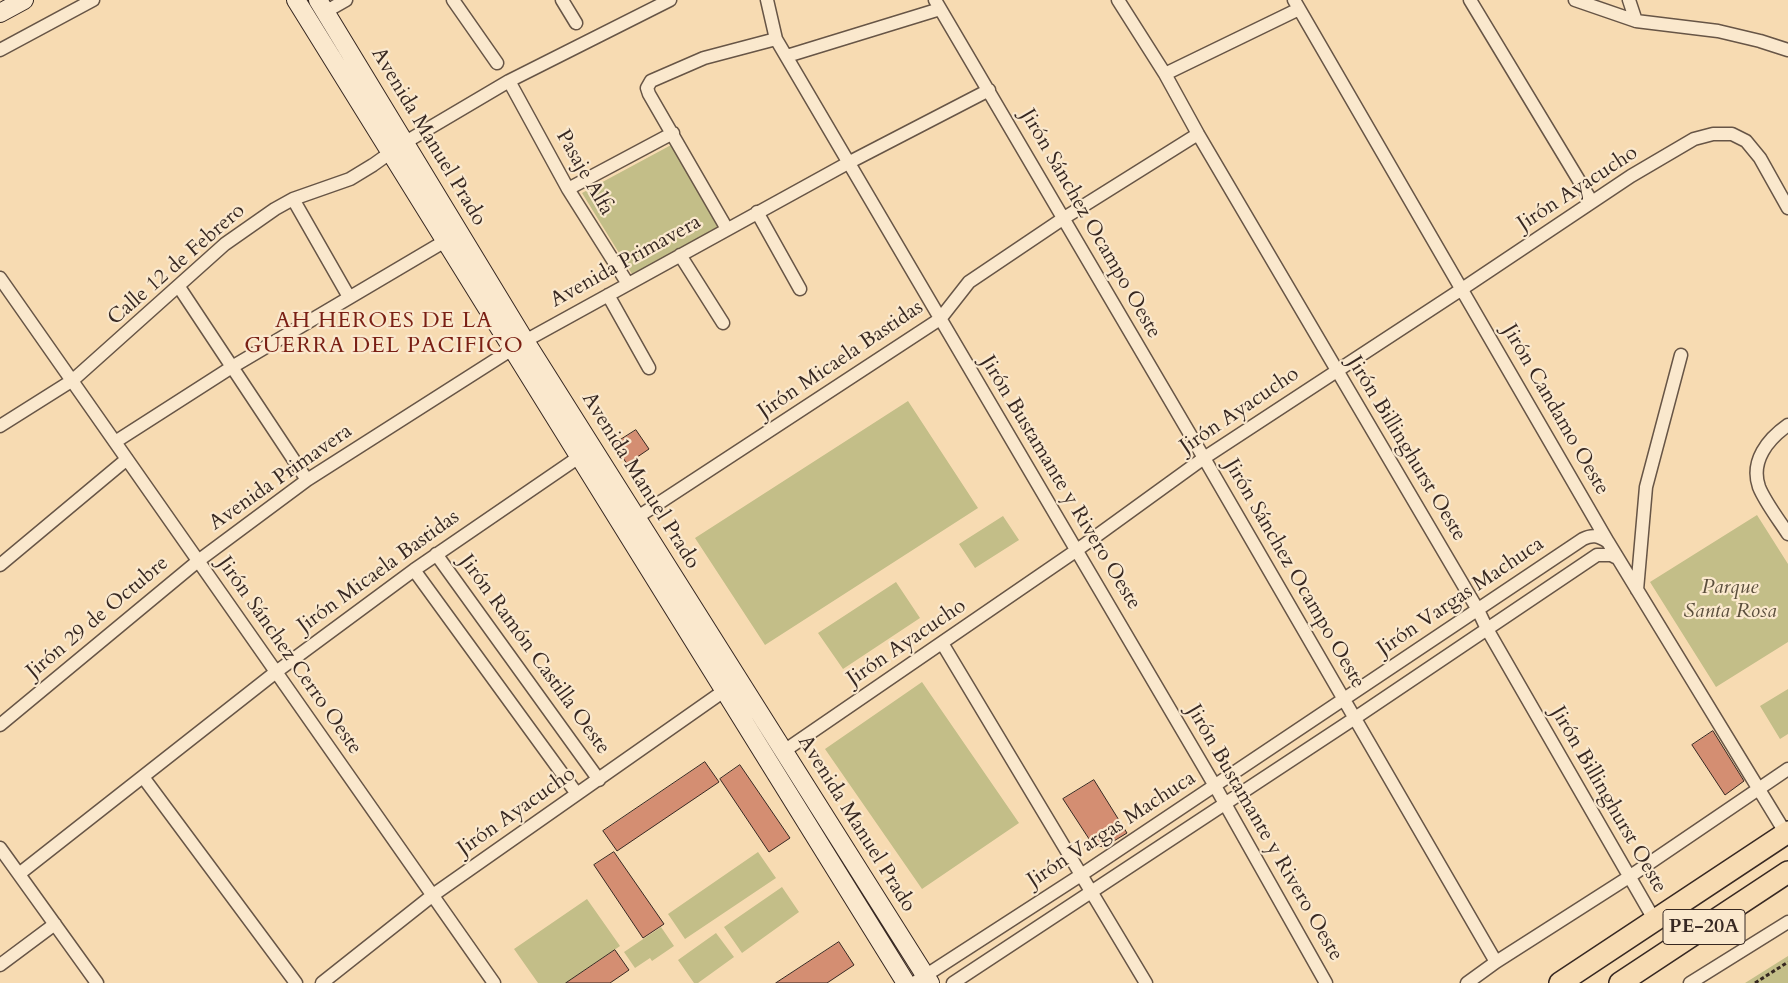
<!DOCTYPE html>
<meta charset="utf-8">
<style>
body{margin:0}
canvas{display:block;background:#f7dbb2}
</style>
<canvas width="1788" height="983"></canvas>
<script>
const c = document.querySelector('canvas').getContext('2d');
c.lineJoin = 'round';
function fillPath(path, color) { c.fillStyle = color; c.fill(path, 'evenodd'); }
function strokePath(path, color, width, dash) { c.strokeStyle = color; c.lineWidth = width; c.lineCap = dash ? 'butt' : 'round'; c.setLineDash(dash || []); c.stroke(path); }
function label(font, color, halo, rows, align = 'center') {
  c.font = font + ' Cardo,serif'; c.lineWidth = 4.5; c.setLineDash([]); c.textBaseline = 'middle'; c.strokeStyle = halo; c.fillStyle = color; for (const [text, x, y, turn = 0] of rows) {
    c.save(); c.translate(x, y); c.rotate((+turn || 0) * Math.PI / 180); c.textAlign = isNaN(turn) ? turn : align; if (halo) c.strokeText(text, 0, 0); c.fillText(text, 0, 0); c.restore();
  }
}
const green = new Path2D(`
 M673,144L721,228L632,274L582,193Z
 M908,401L978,508L765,645L695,538Z
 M1757,515L1788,564V642L1716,687L1650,582Z
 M1003,516L1019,540L975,568L959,544Z
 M896,582L920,618L843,669L818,633Z
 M922,682L1019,823L922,889L825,749Z
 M1788,689V734L1780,739L1760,706Z
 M758,852L776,878L685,939L668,914Z
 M782,887L799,912L742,953L724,927Z
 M587,899L620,946L566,983H538L514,949Z
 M661,927L674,946L652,961L650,958L635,968L624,952Z
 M716,933L734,957L698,983H694L678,960Z
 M1788,956V983H1745Z`);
const building = new Path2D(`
 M636,430L649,449L627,464L614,444Z
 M1713,731L1744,781L1725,795L1692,745Z
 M705,762L719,782L617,851L603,831Z
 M740,765L790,838L769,852L720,779Z
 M1094,780L1127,833L1104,847L1093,845L1063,799Z
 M614,852L664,924L643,938L594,865Z
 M839,942L854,965L827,983H776Z
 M615,950L629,970L610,983H566Z`);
const path = new Path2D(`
 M1755,983L1788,962`);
const minor = new Path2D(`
 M453,0L497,63
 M562,0L576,23
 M767,0L776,39L1215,786L1326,983
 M935,0L1204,458L1496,962
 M1118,0L1165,74L1198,134L1478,610L1487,629L1655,921
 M1294,0L1608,542L1788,837
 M1470,0L1592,202
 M1575,0L1636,21L1718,31L1760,41L1788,50
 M1629,0L1636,21
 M325,12L346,0
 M0,50L93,0
 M787,56L940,9
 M1165,74L1299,9
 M509,81L568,189L628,284
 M568,189L673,133
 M293,199L349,297
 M757,212L800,289
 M727,229L649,94L647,88L651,81L704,58L776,39
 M680,255L723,323
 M0,278L494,983
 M179,287L307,480
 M608,295L649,368
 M1788,425C1768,439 1750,461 1759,487C1765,502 1779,520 1788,534
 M0,426L73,380L225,244L275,209L293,199L350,179L373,165L404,143L509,81L670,0
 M115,442L232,367L452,237
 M630,522L940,319L969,282L1064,218L1198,134
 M436,554L599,780
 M0,565L127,459
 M414,570L577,794
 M1637,590L1646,487L1681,355
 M942,643L1146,983
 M0,725L198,561L307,480L525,341L848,163L989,90
 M784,751L1077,550L1204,458L1462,289L1631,176L1694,139L1713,134H1732L1746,141L1760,158L1788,208
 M143,777L296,983
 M0,848L97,983
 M19,874L276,672L414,570L579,457
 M0,965L55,924
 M322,983L433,895L731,686
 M914,983L1081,875L1583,539C1593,534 1599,536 1608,542
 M953,983L1355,718L1597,555H1611L1617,558
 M1467,983L1496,962L1629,877L1788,769
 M1690,983L1788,922`);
const secondary = new Path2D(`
 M296,0L906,983
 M318,0L525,341L930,983
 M0,13L24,0`);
const trunk = new Path2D(`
 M1560,983L1788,832
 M1620,983L1788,872`);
const shields = [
 [1704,927,82]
];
const shieldNames = [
 ["PE-20A",1704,927]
];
const streetNames = [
 ["Avenida Manuel Prado",428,137,59],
 ["Pasaje Alfa",584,173,60],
 ["Jirón Ayacucho",1578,189,-33],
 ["Jirón Sánchez Ocampo Oeste",1090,224,60],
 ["Avenida Primavera",626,262,-29],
 ["Calle 12 de Febrero",177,265,-41],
 ["Jirón Micaela Bastidas",841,360,-34],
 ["Jirón Candamo Oeste",1555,410,60],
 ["Jirón Ayacucho",1240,411,-34],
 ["Jirón Billinghurst Oeste",1406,449,59],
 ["Avenida Primavera",281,478,-35],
 ["Avenida Manuel Prado",640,481,58],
 ["Jirón Bustamante y Rivero Oeste",1060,483,59],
 ["Jirón Micaela Bastidas",379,572,-36],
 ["Jirón Sánchez Ocampo Oeste",1294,574,60],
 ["Jirón Vargas Machuca",1461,597,-34],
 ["Jirón 29 de Octubre",98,618,-40],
 ["Jirón Ayacucho",907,643,-34],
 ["Jirón Ramón Castilla Oeste",534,655,54],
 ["Jirón Sánchez Cerro Oeste",289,656,55],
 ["Jirón Billinghurst Oeste",1608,800,60],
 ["Jirón Ayacucho",517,812,-35],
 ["Avenida Manuel Prado",856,824,58],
 ["Jirón Vargas Machuca",1112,830,-33],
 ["Jirón Bustamante y Rivero Oeste",1264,833,60]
];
const parkNames = [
 ["Parque",1730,588],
 ["Santa Rosa",1730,612]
];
const neighbourhoodNames = [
 ["AH HEROES DE LA",384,322],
 ["GUERRA DEL PACIFICO",384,347]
];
fillPath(green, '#c3be88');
fillPath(building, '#d48e72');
strokePath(building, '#372822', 1);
strokePath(minor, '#675546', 15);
strokePath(secondary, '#372822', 20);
strokePath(trunk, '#372822', 24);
strokePath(path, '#372822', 3, [4, 2.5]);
strokePath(minor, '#fae8cd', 12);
strokePath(secondary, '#fae8cd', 18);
strokePath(trunk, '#f7dbb2', 21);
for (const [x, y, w] of shields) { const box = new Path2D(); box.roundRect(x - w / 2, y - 17.5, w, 35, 4); c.fillStyle = '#fae8cd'; c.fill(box); strokePath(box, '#372822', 1); }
label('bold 20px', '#372822', null, shieldNames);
label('21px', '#372822', '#fae8cd', streetNames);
label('italic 21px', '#5a4e3c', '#fae8cd', parkNames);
c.letterSpacing = '1px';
label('22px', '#7a1f14', '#fae8cd', neighbourhoodNames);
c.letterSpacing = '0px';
</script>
